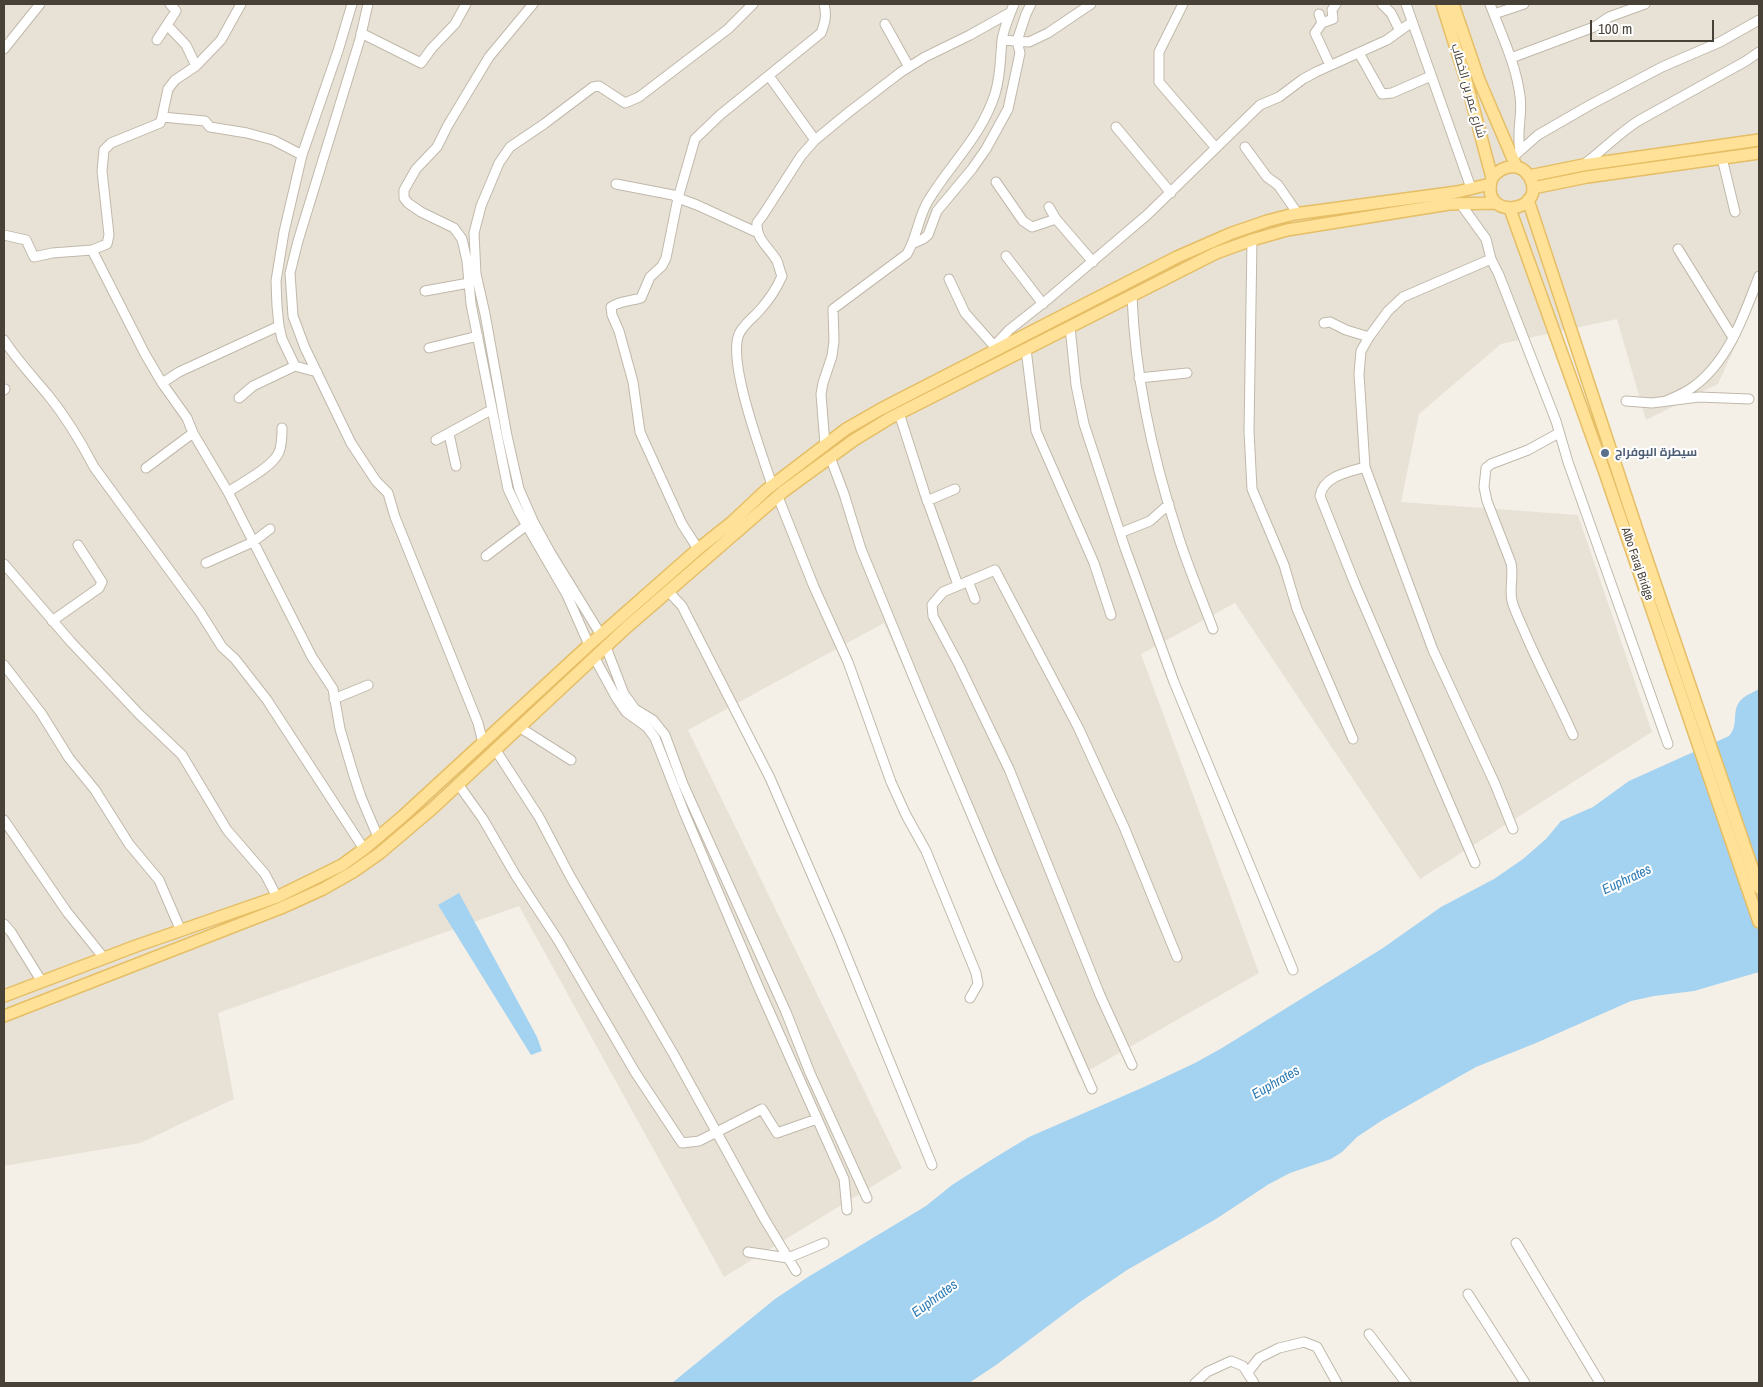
<!DOCTYPE html>
<meta charset="utf-8">
<style>
body{margin:0}
#map{position:relative;width:1763px;height:1387px;overflow:hidden;background:#f4f0e8;font-family:"Archivo Narrow",sans-serif}
canvas{display:block}
.frame{position:absolute;inset:0;border:5px solid #484137;pointer-events:none}
.scale{position:absolute;left:1590px;top:20px;width:124px;height:22px;box-sizing:border-box;border:2px solid #484137;border-top:0;padding-left:6px;font-size:15px;line-height:18px;white-space:nowrap;color:#484137;-webkit-text-stroke:4px #fff;paint-order:stroke}
</style>
<div id="map">
<canvas width="1763" height="1387"></canvas>
<div class="frame"></div>
<div class="scale">100 m</div>
</div>
<script>
const c = document.querySelector('canvas').getContext('2d');
c.lineJoin = 'round';
function fillPath(path, color) { c.fillStyle = color; c.fill(path, 'evenodd'); }
function strokePath(path, color, width, dash) { c.strokeStyle = color; c.lineWidth = width; c.lineCap = dash ? 'butt' : 'round'; c.setLineDash(dash || []); c.stroke(path); }
function label(font, color, halo, rows, align = 'center') {
  c.font = font + ' "Archivo Narrow",Cairo,sans-serif'; c.lineWidth = 4; c.setLineDash([]); c.textBaseline = 'middle'; c.strokeStyle = halo; c.fillStyle = color; for (const [text, x, y, turn = 0] of rows) {
    c.save(); c.translate(x, y); c.rotate((+turn || 0) * Math.PI / 180); c.textAlign = isNaN(turn) ? turn : align; if (halo) c.strokeText(text, 0, 0); c.fillText(text, 0, 0); c.restore();
  }
}
const residential = new Path2D(`
 M4,4H1759V294L1718,384L1646,420L1617,319L1501,344L1419,414L1401,502L1578,515L1652,732L1420,879L1235,603L1141,654L1259,973L1079,1076L884,623L688,730L902,1168L724,1277L519,906L218,1013L234,1099L140,1143L4,1166Z`);
const water = new Path2D(`
 M1759,689V972L1694,991L1654,996L1631,1001L1536,1043L1476,1067L1381,1121L1357,1137L1342,1152L1331,1159L1290,1173L1269,1184L1216,1219L1127,1270L1080,1302L996,1365L969,1383H672L775,1299L808,1277L926,1206L952,1185L991,1160L1029,1137L1144,1087L1195,1063L1222,1048L1383,948L1441,907L1494,879L1523,859L1546,839L1561,821L1593,807L1629,781L1729,736C1740,724 1730,710 1742,699C1746,695 1754,692 1759,689Z
 M459,893L537,1037L542,1051L531,1055L438,905Z`);
const minor = new Path2D(`
 M368,4L360,39L298,241L290,273L293,316L305,348L351,443L376,481L388,493L395,517L478,723L483,743
 M533,4L489,57L448,125L437,147L416,169L404,190V198L408,203L421,212L454,228L462,239L467,261L471,304L508,489L519,512L567,595L589,645
 M1183,4L1159,52V82L1216,148
 M1382,4L1391,13L1400,31
 M1406,4L1471,188
 M1490,4C1501,34 1516,64 1520,96C1523,114 1516,132 1520,150
 M1319,14L1322,23L1315,33L1330,65
 M1494,14L1524,4
 M1322,23L1333,19L1332,10L1336,4
 M885,24L909,67
 M167,25L186,45L196,66
 M361,33L421,63L432,48L455,24L466,4
 M157,40L176,11L170,4
 M1002,40L1029,42L1048,33L1091,4
 M4,49L40,4
 M1359,53L1382,94L1392,93L1431,76
 M1511,58L1594,27L1609,17L1645,4
 M769,76L815,140
 M162,117L205,121L210,127L247,133L273,140L302,155
 M1116,127L1171,193
 M1245,147L1267,177L1278,185L1298,214
 M1512,158L1538,135L1590,105L1662,67L1720,42L1759,20
 M1722,158L1735,212
 M1583,165C1602,151 1618,134 1638,121L1746,61L1759,52
 M996,182L1023,221L1032,227L1056,219
 M616,184L673,195L678,198L697,205L756,232
 M1460,203L1486,239L1491,259L1499,275L1556,421L1568,462L1668,744
 M1049,207L1056,219L1093,262
 M4,235L26,240L34,257L52,253L92,250L145,354L162,383L187,418L193,433L228,492L312,657L333,689L340,729L354,776L361,797L378,837
 M1252,240L1249,431L1252,489L1284,565L1297,609L1353,739
 M912,244L923,239L928,235L937,211L972,169L986,149L1008,109L1020,53L1017,41L1026,14L1031,4
 M1678,249L1732,336
 M92,250L107,244L109,235L102,171L104,150L111,143L160,123L162,117L168,89L175,80L196,66L221,40L241,4
 M1006,256L1043,304
 M1491,259L1403,297L1388,311L1369,337L1361,351L1359,374L1365,467L1433,650L1495,784L1513,829
 M949,279L965,313L995,347
 M425,291L469,283
 M1132,296C1135,376 1152,455 1177,532C1187,565 1201,597 1213,629
 M1324,323L1330,322L1346,330L1369,337
 M1070,327L1076,385L1084,424L1125,548L1174,682L1293,970
 M4,340C17,360 33,377 48,395C66,417 81,442 94,467L200,612L222,647L235,659L267,700L364,849
 M429,348L478,336
 M1026,349L1036,431L1094,563L1111,615
 M993,351L996,344L1009,330L1047,300L1147,215L1260,105L1279,97L1303,79L1316,72L1387,40L1412,22
 M317,372L295,366L282,339L279,326L277,306L276,281L284,232L302,155L338,51L352,4
 M1139,378L1187,373
 M162,383L179,372L279,326
 M4,390L5,389
 M239,398L253,386L295,366
 M1626,401L1652,403L1699,397L1749,399
 M1666,401C1675,397 1685,393 1693,387C1729,361 1744,315 1759,276
 M899,413L925,494L958,585
 M1559,433L1528,450L1491,464L1486,468L1484,487L1487,501L1511,563C1514,576 1509,588 1512,601C1515,612 1521,623 1525,633C1540,668 1558,701 1573,735
 M449,434L456,466
 M436,440L491,410
 M825,445L821,394L823,383L832,356L834,341L833,309L907,254C917,237 918,218 928,201C951,163 981,137 995,94C1001,74 1000,59 1002,40C1004,28 1009,16 1014,4
 M830,457L844,494L861,549L918,688L998,877L1092,1089
 M1365,467C1349,472 1323,476 1320,496L1355,584L1475,863
 M146,468L193,433
 M772,485C762,454 727,362 739,334C744,324 752,319 759,311C769,300 776,290 782,276C780,272 779,266 777,261C769,247 756,240 757,223L763,215L801,156L815,140L849,112L901,72L925,57L970,35L1011,12
 M228,492C241,483 273,467 279,452C282,445 282,436 282,428
 M778,497L814,587L848,662L891,782L906,815L926,851L976,973L978,984L970,998
 M927,501L955,489
 M1120,533L1150,521L1169,504
 M698,549L682,524L640,432L633,382L619,331L612,315L611,307C619,301 631,301 641,298L650,277L662,266L666,258L678,198L695,139L720,115L821,33C825,23 827,15 824,4
 M486,556L527,525
 M206,563L253,542L270,529
 M4,564L71,642L139,714L182,755L227,830L265,874L277,897
 M968,581L975,599
 M668,591L682,606L770,778L838,935L932,1165
 M52,621L99,588L102,582L78,545
 M601,635L550,552L534,523L519,489L507,436L485,314L476,274L474,233L481,206L499,163L510,147L544,124L593,87L599,86L625,103L639,97L728,29L753,4
 M606,647L624,694L635,709L653,720L665,735L683,784L786,1012L810,1073L867,1198
 M594,657L617,699L626,712L647,727L655,738L684,812L758,986L844,1179L847,1210
 M4,665L41,713L69,758L95,790L129,844L159,880L181,931
 M334,699L368,685
 M519,727L571,760
 M495,749L539,817L570,876L674,1055L765,1220L796,1271
 M458,784L483,819L516,876L558,940L635,1072L682,1143L699,1141L762,1109L777,1133L817,1119
 M4,820L67,912L104,958
 M4,924L11,932L42,982
 M1132,1065L1100,995L1009,769L959,665L933,616L932,605L943,592L995,570L1078,727L1124,827L1177,957
 M1516,1243L1600,1383
 M748,1252L788,1258L824,1243
 M1468,1294L1525,1383
 M1369,1334L1406,1383
 M1248,1372L1259,1358L1279,1348L1304,1342L1317,1347L1337,1383
 M1195,1383L1207,1372L1231,1361L1243,1366L1254,1383`);
const major = new Path2D(`
 M1442,4L1466,80L1492,178C1478,222 1548,213 1530,178C1521,161 1502,165 1492,178
 M1453,4L1479,80L1516,166
 M1529,176L1583,165L1759,140
 M1533,188L1587,177L1759,153
 M1528,200L1641,542L1759,888
 M1510,209L1605,473L1759,922
 M4,996L136,946L277,897L342,865L364,849L403,816L589,645L698,549L732,522L766,490L846,429L881,409L1177,257L1232,233L1267,221L1294,214L1457,192L1490,184
 M4,1016L281,908L323,889L353,872L380,853L433,808L627,627L784,491L854,440L890,418L1216,253L1252,240L1287,230L1449,204L1496,203`);
const markers = [
 [1605,453,5,"#5c6f8a"]
];
const streetNames = [
 ["شارع عمر بن الخطاب",1468,91,74],
 ["Albo Faraj Bridge",1637,564,71]
];
const serviceNames = [
 ["سيطرة البوفراج",1615,453]
];
const waterNames = [
 ["Euphrates",1627,880,-25],
 ["Euphrates",1276,1083,-30],
 ["Euphrates",935,1299,-36]
];
fillPath(residential, '#e8e2d6');
fillPath(water, '#a4d2f1');
strokePath(minor, '#c0b8aa', 11);
strokePath(major, '#e5be66', 14);
strokePath(minor, '#fff', 9);
strokePath(major, '#ffe197', 11);
for (const [x, y, r, color] of markers) { const dot = new Path2D(); dot.arc(x, y, r, 0, 2 * Math.PI); c.fillStyle = color; c.fill(dot); strokePath(dot, '#fff', 2); }
label('12px', '#484137', '#fff', streetNames);
label('bold 12px', '#4e5e75', '#fff', serviceNames, 'left');
label('italic 14px', '#2e7cb5', '#fff', waterNames);
</script>
